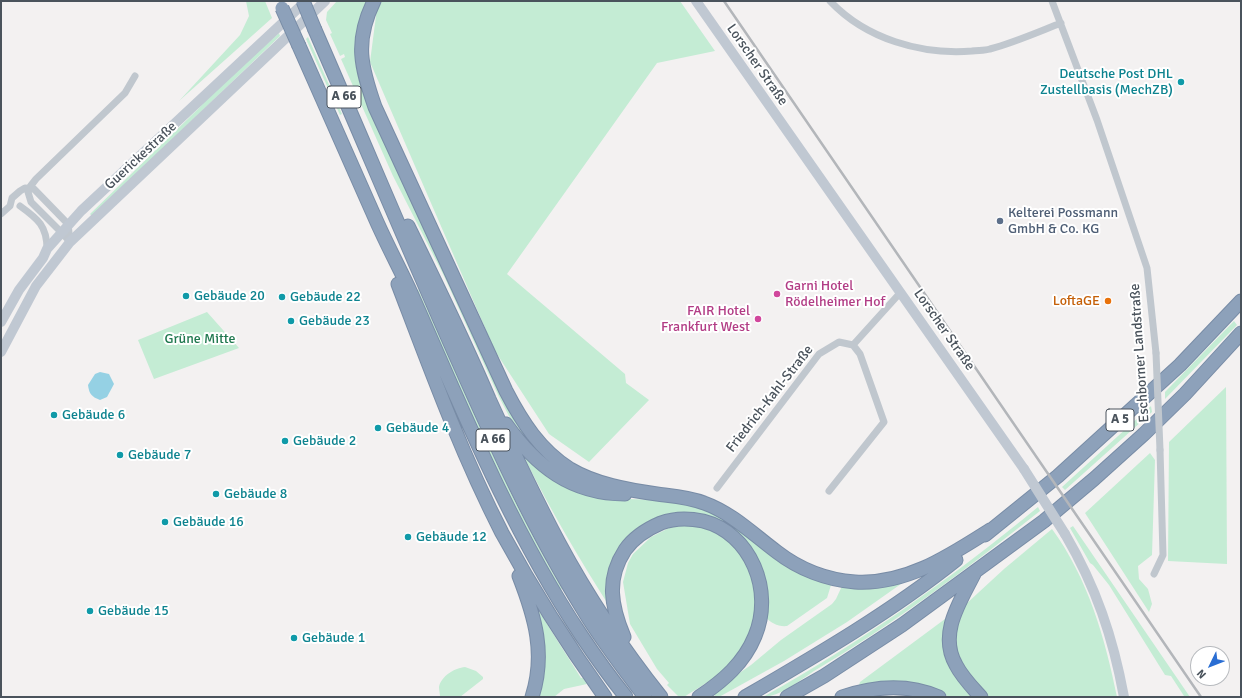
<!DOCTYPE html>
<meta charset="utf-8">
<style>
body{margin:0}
#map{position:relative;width:1242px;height:698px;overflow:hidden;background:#f3f1f1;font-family:Signika,sans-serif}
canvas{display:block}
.frame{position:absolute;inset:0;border:2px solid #4a535c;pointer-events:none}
.north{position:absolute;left:1190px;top:646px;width:40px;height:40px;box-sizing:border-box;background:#fff;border:1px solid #b7babe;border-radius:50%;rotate:227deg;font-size:11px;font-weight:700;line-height:16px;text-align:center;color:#4a535c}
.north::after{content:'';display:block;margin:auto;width:14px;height:18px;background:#2a6ed3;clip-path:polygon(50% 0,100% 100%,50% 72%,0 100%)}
</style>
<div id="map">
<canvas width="1242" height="698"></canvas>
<div class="frame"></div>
<div class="north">N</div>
</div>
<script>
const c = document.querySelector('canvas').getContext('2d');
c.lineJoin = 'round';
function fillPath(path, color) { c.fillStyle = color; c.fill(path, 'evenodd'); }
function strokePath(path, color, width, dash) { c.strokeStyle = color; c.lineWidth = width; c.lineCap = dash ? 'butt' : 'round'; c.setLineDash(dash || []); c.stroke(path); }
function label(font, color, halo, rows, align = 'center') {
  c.font = font + ' Signika,sans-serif'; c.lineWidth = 4; c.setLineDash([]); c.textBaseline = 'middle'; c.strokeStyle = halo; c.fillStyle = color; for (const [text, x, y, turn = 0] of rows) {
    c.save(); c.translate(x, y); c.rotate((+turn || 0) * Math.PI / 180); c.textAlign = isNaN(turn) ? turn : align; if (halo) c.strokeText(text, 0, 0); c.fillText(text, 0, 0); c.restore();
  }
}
const green = new Path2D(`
 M246,1H265L272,18L179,101L240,35L249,16Z
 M337,1H367C364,12 359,23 357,34C352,55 358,77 365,97L444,264L552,464L532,446L509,416L499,397L444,276L393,176L341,59L345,57L344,54L340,56L330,34L332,33L326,20L327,12Z
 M381,1H680L715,51L657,63L507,274L625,374L626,383L649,400L589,462L549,434L495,351L370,62L377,8Z
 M279,33L280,36L92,216L90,214L198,109L217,88Z
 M308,37L342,114L340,115L306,39Z
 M418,289C464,390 506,493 562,589L560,590C504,494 461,393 417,291Z
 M207,312L239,348L154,379L138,340Z
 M1234,321L1237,325L1165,399V392Z
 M1226,387L1227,564L1168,561L1169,442Z
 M1151,406L1152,412L1065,490L1062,487Z
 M1150,453L1155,460L1152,555L1138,566L1139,579L1148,589L1152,604L1149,612L1085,513Z
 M528,457L625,499L666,500L688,504L714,513L830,583L831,585L827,598L787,626C779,627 770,623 766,617L758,561L701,515L628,541L611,609C580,560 551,511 525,459Z
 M1038,507L1040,511C968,568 894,624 814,671C801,680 779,697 763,697C860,643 952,578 1038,507Z
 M692,525C705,528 718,531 729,540C750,557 759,591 754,618C752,632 744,647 735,659C722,675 701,686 684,697H679L667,685L669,683L657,669L630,624L623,582L628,563L633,554L651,537L671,527Z
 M1073,526L1190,697H1183L1184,696L1171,676L1165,675L1109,585L1093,565L1090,563L1070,528Z
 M1052,529C1088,578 1105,638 1117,697H986L959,663L954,635L965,605L1004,569Z
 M908,579L847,622L784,661L719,697H716L712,692L751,665L781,640L832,604L836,599L842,586Z
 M535,605L581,678H583L587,684L564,689L554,697H536Z
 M945,619L947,622L945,635L975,697H949L941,692L860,686L859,685L860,682Z
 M465,667L476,671L483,677V679L460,697H440C440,694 439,690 439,687C441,676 455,668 465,667Z`);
const water = new Path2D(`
 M100,372L109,374L114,384L107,397L100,400C92,397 89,394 88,385L95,374Z`);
const street = new Path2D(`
 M830,1C866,39 921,55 972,51C978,50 984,51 990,49C1013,43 1038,32 1061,23
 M1052,1L1097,120L1147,268L1156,353
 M20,206C38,219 47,226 47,249
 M1,214L10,206L12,198L20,191L25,188L34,189L68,224L70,242
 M70,242L61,232L31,202L28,192L29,188L36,179L125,93L135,76
 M717,488L819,354L839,342L853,345L900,293
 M829,491L884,422L860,354L853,345
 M1154,574L1163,555L1160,450`);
const secondary = new Path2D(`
 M696,1L1024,469
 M1,322L19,290L43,258L47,249L81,211L306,1
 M1,352L36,286L70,242L325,1
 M1065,534C1096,587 1113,637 1124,697`);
const highway = new Path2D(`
 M374,1C354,42 361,67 375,107L506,391C522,422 540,450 570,469C595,484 628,490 657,494C673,496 689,497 704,503C732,513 754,535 777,552C799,569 827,580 855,582C906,585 949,556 990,530
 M315,30C362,138 407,246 455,354C494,442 533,529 584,611C602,641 624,669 645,697
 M299,46C325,104 350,162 376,220C387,245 400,269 411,293C462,409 510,528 581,635C595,656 610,677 626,697
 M408,226C436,283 464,340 489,399C511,447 534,496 559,543C588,597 623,649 661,697
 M398,284C430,368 461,453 502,533C533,590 567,644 605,697
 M506,424C536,466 571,494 625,494
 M985,535L1058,476L1180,365L1241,301
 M974,574C960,602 938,634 956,665C962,677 972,687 981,697
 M519,576C535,617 546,654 532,697
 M624,637C611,606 606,579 625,550C634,537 647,529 661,523C674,518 689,518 703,521C751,533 774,591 755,636C744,663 723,681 699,697
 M745,697C817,655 891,612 956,560
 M787,697L824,676L902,625L1044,521L1094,479L1144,434L1185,394L1241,333
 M842,697C874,686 907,683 939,697`);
const rail = new Path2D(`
 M724,1L1201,697`);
const streetBridge = new Path2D(`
 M1156,353L1160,450`);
const secondaryBridge = new Path2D(`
 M1024,469L1065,534`);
const highwayBridge = new Path2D(`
 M303,1L315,30
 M282,8L299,46`);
const markers = [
 [1181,82,4,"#0f9aa8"],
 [1000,221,4,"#5c6f8a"],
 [777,294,4,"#d1479c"],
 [186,296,4,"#0f9aa8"],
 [282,297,4,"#0f9aa8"],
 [1108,301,4,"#e8710a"],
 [758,319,4,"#d1479c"],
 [291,321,4,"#0f9aa8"],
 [54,415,4,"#0f9aa8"],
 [378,428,4,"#0f9aa8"],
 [285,441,4,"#0f9aa8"],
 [120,455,4,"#0f9aa8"],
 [216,494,4,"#0f9aa8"],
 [165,522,4,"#0f9aa8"],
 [408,537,4,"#0f9aa8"],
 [90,611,4,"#0f9aa8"],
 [294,638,4,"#0f9aa8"]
];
const shields = [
 [344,97,34],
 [1120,420,28],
 [493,440,34]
];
const shieldNames = [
 ["A 66",344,97],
 ["A 5",1120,420],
 ["A 66",493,440]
];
const streetNames = [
 ["Lorscher Straße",757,65,55],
 ["Guerickestraße",141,156,-43],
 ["Lorscher Straße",944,330,55],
 ["Eschborner Landstraße",1140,353,-94],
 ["Friedrich-Kahl-Straße",770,399,-52]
];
const cultureNames = [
 ["Deutsche Post DHL",1173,74,"right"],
 ["Zustellbasis (MechZB)",1173,90,"right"],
 ["Gebäude 20",194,296],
 ["Gebäude 22",290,297],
 ["Gebäude 23",299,321],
 ["Gebäude 6",62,415],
 ["Gebäude 4",386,428],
 ["Gebäude 2",293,441],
 ["Gebäude 7",128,455],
 ["Gebäude 8",224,494],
 ["Gebäude 16",173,522],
 ["Gebäude 12",416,537],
 ["Gebäude 15",98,611],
 ["Gebäude 1",302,638]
];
const serviceNames = [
 ["Kelterei Possmann",1008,213],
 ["GmbH & Co. KG",1008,229]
];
const hotelNames = [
 ["Garni Hotel",785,286],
 ["Rödelheimer Hof",785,302],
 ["FAIR Hotel",750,311,"right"],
 ["Frankfurt West",750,327,"right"]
];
const foodNames = [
 ["LoftaGE",1100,301]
];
const parkNames = [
 ["Grüne Mitte",200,339]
];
fillPath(green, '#c4ecd4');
fillPath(water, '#95d1e4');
strokePath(highway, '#788ca6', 15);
strokePath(street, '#c0c7ce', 7);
strokePath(secondary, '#c0c8d2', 10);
strokePath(highway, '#8da1ba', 13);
strokePath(rail, '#b3b6ba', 2.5);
strokePath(highwayBridge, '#788ca6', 15, []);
strokePath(streetBridge, '#c0c7ce', 7);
strokePath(secondaryBridge, '#c0c8d2', 10);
strokePath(highwayBridge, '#8da1ba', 13);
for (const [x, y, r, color] of markers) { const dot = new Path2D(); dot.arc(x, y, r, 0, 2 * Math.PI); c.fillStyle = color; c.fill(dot); strokePath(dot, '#fff', 1.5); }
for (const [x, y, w] of shields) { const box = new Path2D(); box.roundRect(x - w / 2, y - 11, w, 22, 3); c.fillStyle = '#fff'; c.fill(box); strokePath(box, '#4a535c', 1); }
label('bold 13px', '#4a535c', null, shieldNames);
label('14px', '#4a535c', '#fff', streetNames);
label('14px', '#0d838f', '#fff', cultureNames, 'left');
label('14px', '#4e5e75', '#fff', serviceNames, 'left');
label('14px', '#b23c85', '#fff', hotelNames, 'left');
label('14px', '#c56008', '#fff', foodNames, 'right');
label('14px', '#20784f', '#fff', parkNames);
</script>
